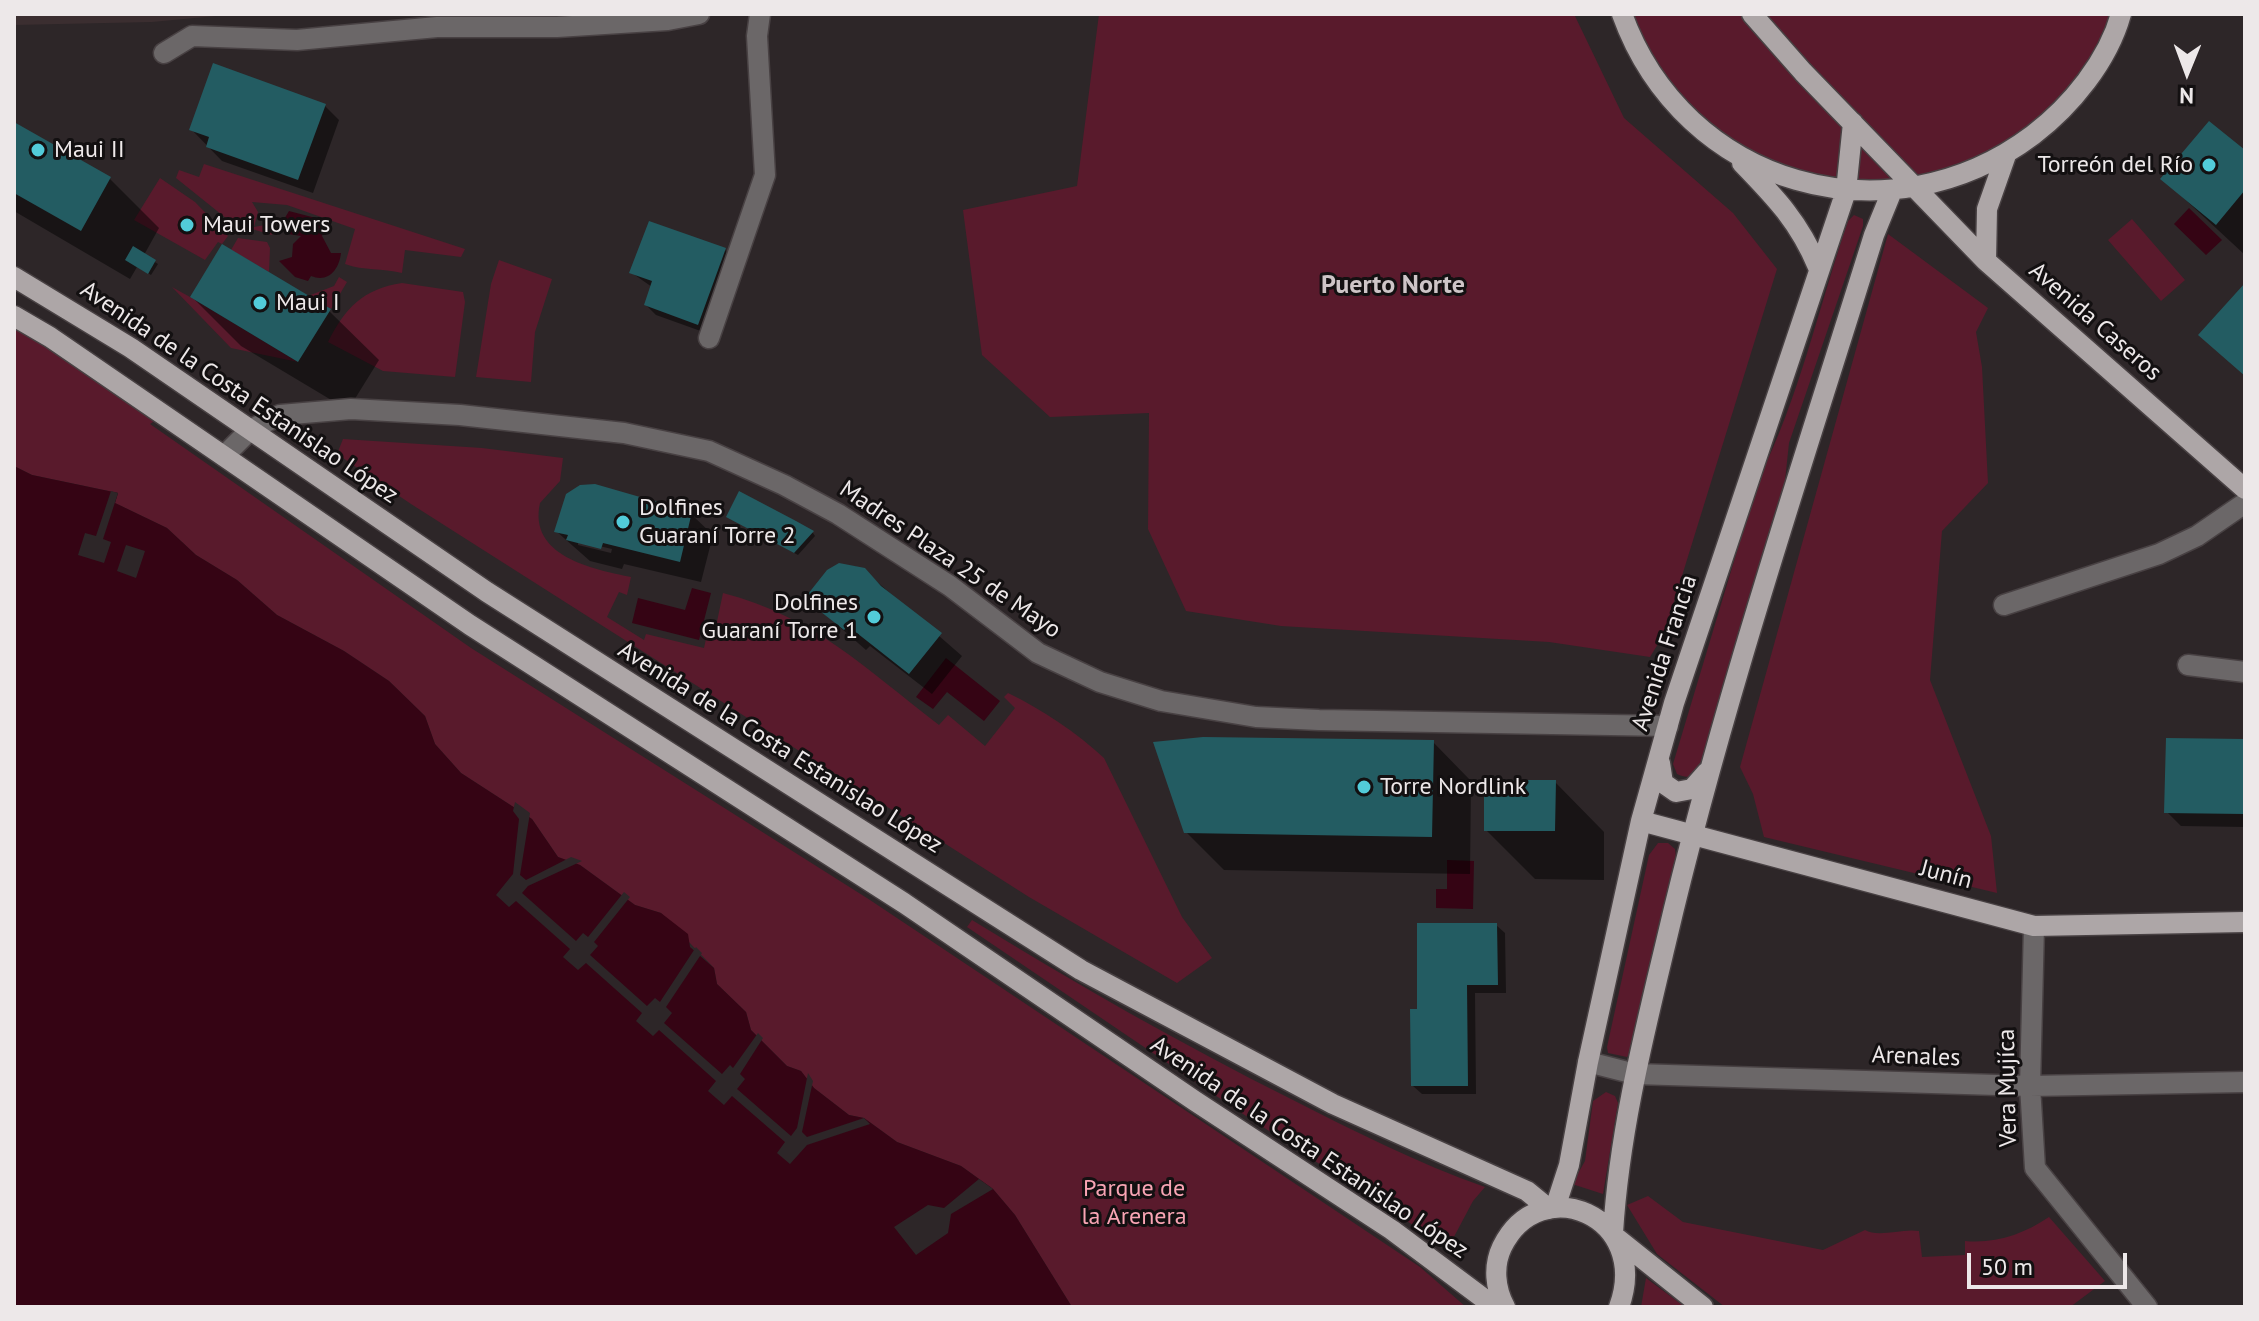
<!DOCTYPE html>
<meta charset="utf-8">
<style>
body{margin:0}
#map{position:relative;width:2259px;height:1321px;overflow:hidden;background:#2d2628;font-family:"PT Sans",sans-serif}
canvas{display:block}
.frame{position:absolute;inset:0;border:16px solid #ede8e9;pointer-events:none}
.north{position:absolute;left:2147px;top:32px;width:80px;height:80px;-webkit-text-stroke:6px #131011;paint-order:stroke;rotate:181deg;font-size:22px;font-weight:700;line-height:32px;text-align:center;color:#ede8e9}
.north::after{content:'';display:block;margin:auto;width:28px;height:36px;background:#ede8e9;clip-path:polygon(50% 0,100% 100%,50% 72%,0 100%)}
.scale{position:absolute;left:1967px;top:1253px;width:160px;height:36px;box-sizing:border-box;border:4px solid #ede8e9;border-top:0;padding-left:10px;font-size:24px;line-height:28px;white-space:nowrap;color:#ede8e9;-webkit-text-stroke:6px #131011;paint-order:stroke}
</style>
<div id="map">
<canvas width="2259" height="1321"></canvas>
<div class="frame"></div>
<div class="north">N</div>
<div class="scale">50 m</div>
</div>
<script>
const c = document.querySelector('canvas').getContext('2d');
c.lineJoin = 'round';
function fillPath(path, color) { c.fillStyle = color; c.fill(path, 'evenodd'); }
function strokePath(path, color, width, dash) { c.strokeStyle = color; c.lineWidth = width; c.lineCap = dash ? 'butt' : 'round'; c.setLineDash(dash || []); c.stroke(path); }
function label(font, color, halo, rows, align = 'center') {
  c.font = font + ' "PT Sans",sans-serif'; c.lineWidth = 6; c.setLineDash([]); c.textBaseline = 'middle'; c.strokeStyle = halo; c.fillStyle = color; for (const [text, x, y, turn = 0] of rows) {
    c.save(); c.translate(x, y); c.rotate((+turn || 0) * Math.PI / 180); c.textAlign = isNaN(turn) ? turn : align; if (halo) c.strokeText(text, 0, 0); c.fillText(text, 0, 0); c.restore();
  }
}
const built = new Path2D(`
 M14,14H237L152,22L14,25Z`);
const green = new Path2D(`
 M1099,14H1574L1624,118L1733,213L1777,269L1664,634L1650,657L1549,642L1281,626L1186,611L1148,529L1149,413L1050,417L982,355L963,210L1077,186Z
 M1622,14H2121L2054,119L1968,173L1823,188L1691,121Z
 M204,164L465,249L461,257L405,250L402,273C382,268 364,271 345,264L355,229L287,205L252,202L258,212L254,227L265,225L273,231L272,235L232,223L176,178L179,170L199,177Z
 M160,178L195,202L228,236L222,244L218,242L205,260L134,220Z
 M1854,215L1863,219V226L1789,443L1784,490L1702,767C1694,777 1688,779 1677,774L1673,764L1759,478C1799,398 1819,306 1848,221Z
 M2132,219L2185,280L2161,301L2108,240Z
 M1888,234L1988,308L1976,332L1982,367L1988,483L1942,531L1930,680L1991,836L1997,893L1764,837L1753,794L1740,767Z
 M238,238L267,242L270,248L269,272L231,250Z
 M499,260L552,279L535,332L531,382L476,377L491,284Z
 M339,277L347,282L331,309L308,296L334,286Z
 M402,283L463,292L465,302L455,377L383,371L328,342C345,308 363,289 402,283Z
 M172,287L190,297L298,362L231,348Z
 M14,316L163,415L150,424L471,648L870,900L1420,1267L1466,1307H1072L1015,1215L993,1189L961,1166L897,1142L864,1118L849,1115L814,1088L801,1071L787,1066L751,1030L746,1012L717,984L714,968L661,913L635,905L580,865L558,857L532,819L461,773L435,744L425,716L389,681L344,651L277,615L237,580L196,555L167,528L115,503L118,493L32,475L14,466Z
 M343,439L482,448L563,458L560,481L540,503C528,556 592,569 631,577L627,595L619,592L607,617L644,640L646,634L704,648L708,630L715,631L723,593C815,617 866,669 939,725L948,715L985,746L1015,708L1004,697L1008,693C1043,710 1076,732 1104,758L1182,917L1212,958L1177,983L1029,897L411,504L337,454Z
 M1658,843H1668L1675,849L1676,858L1632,1049L1627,1057L1608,1053L1607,1047L1649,855Z
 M972,920C1076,984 1181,1044 1291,1099C1354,1131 1417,1163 1485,1187L1473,1201L1448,1248L1237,1110L967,927Z
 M1606,1092L1615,1096L1618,1103L1603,1194L1572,1184L1585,1161L1593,1101Z
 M1648,1196L1683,1222L1823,1250L1865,1230C1879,1238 1902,1228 1919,1231L1922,1257L1965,1255V1241C1995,1244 2024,1234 2049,1217L2105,1281L2070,1307H1725L1657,1254L1627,1205Z
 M1646,1278L1685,1307H1641Z`);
const water = new Path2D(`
 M2189,208L2222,240L2206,255L2174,224Z
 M289,211L327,221L322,236L331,253H341C339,270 328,283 311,276L308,281L295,277L279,261L292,257L293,244L301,236L288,234L291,229L283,221Z
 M14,466L32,475L118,493L115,503L167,528L196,555L237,580L277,615L344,651L389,681L425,716L435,744L461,773L532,819L558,857L580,865L635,905L661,913L688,934L690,947L714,968L717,984L746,1012L751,1030L787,1066L801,1071L814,1088L849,1115L864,1118L897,1142L961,1166L993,1189L1015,1215L1072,1307H14Z
 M692,588L711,593L699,640L632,623L638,598L685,610Z
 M946,658L1000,701L984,721L947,692L933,709L916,697Z
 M1447,860L1474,861L1473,909L1436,908V889H1447Z`);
const pier = new Path2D(`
 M111,491L118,493L103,539L111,542L104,563L78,555L85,533L96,536Z
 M126,545L145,551L136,578L117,571Z
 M515,802L530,813L520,875L526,880L571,857L582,861L528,886L522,893L576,941L583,933L588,937L624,892L630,897L594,942L598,946L590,955L647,1006L655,998L660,1002L696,947L702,953L666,1007L672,1013L664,1023L722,1074L730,1065L733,1068L758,1033L763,1038L740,1074L745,1079L737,1089L791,1136L797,1128L808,1073L813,1081L802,1132L807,1137L864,1118L870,1124L807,1145L790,1164L777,1153L785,1142L732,1096L724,1105L708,1091L716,1081L659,1030L653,1036L636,1021L642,1013L586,963L578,970L563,957L570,949L516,901L509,907L496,895L513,874L519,819L513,811Z
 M979,1179L993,1189L951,1214L948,1233L916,1255L894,1227L928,1205L944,1208Z`);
const shadow = new Path2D(`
 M325,106L339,120L313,193L222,161L191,129Z
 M14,125L110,179L159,228L144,255L158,264L151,275L137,267L130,279L14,211Z
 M2245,153V255L2163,179Z
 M725,250L735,261L709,334L656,315L646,305L652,287L632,273Z
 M192,297L329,311L379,360L348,410L241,346Z
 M740,494L813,533L815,536L798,555L731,519Z
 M691,514L713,535L701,582L624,564L622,569L590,561L556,531ZM578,541L612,549L611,553L578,545Z
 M855,566L867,573L962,656L932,694L870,646L866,650L818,608L834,567Z
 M2245,741V827L2181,826L2167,812Z
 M1433,742L1471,781L1470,874L1224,870L1186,832Z
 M1555,782L1604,832V880L1535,879L1486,830Z
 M1496,925L1505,933L1506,993H1475L1476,1094H1422L1413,1086Z`);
const building = new Path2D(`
 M213,63L326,104L298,180L206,147L209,137L189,130Z
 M2209,121L2245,150V190L2216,225L2160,179Z
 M14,122L111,177L81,231L14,193Z
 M649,221L726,248L698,325L644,305L652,281L629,273Z
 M222,244L331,309L298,362L190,297Z
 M133,246L156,260L148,274L125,260Z
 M2245,283V376L2198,335Z
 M595,484L692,512L680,562L603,543L601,549L566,540L568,535L554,532L566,494L580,485Z
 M739,491L796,521L814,531L794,553L726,517Z
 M839,563L865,568L881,586L942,633L909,674L848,626L844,630L816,608L819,603L808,594L827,570Z
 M1203,737L1434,740L1432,837L1184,833L1153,742Z
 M2166,738L2245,739V814L2164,813Z
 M1484,780H1556L1555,831H1484Z
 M1417,923H1497L1498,985H1467L1468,1086H1411L1410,1009H1417Z`);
const minor = new Path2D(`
 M164,53L192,36L297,40L437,27H557L668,20L699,14
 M709,338L765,175L757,36L760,14
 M224,456L250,430L280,415L351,409L460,415L624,433L709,451L784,485L838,514L950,586L1038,653L1100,682L1161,701L1256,717L1319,720L1668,726
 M2004,605L2159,554L2197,536L2245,503
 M2188,665L2245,672
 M2034,926L2030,1086L2035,1168L2147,1307
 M1588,1062L1635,1074L2030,1086L2245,1082`);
const major = new Path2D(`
 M1622,14C1684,186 1888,244 2033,135C2071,106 2108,61 2121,14
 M1752,14L1803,72L1986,261L2245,489
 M1742,163C1776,198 1799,222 1818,267
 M1986,261L1987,209L2006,155
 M14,277L131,348L487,592L1081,970L1333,1104L1527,1191L1549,1209
 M14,316L50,337L470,625L904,903L1195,1101L1392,1230L1495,1307
 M1660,763L1663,783L1676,792L1692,789L1707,772
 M1641,821L2034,926L2245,922
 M1555,1208L1569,1165L1588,1062L1641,821L1674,703L1846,191L1853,123
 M1613,1233C1619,1134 1643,1038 1666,942C1722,703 1801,469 1874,235L1892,191
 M1618,1239L1703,1307
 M1505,1307C1495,1288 1493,1266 1502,1247C1540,1169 1652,1216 1619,1307`);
const markers = [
 [38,150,8,"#52cbd9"],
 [2209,165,8,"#52cbd9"],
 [187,225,8,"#52cbd9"],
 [260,303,8,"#52cbd9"],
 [623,522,8,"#52cbd9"],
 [874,617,8,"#52cbd9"],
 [1364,787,8,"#52cbd9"]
];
const poiNames = [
 ["Maui II",54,150],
 ["Torreón del Río",2193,165,"right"],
 ["Maui Towers",203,225],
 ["Maui I",276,303],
 ["Dolfines",639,508],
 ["Guaraní Torre 2",639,536],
 ["Dolfines",858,603,"right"],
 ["Guaraní Torre 1",858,631,"right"],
 ["Torre Nordlink",1380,787]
];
const streetNames = [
 ["Avenida Caseros",2095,322,41],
 ["Avenida de la Costa Estanislao López",239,393,34],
 ["Madres Plaza 25 de Mayo",950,560,34],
 ["Avenida Francia",1665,653,-72],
 ["Avenida de la Costa Estanislao López",780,748,32],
 ["Junín",1946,875,15],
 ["Arenales",1916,1057,2],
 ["Vera Mujíca",2008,1088,-91],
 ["Avenida de la Costa Estanislao López",1309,1148,34]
];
const parkNames = [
 ["Parque de",1134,1189],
 ["la Arenera",1134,1217]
];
const neighbourhoodNames = [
 ["Puerto Norte",1393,286]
];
fillPath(built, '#3b2e30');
fillPath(green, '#591a2c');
fillPath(water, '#350414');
fillPath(pier, '#2d2628');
fillPath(shadow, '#0007');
fillPath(building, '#235c62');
strokePath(minor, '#484143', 23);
strokePath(major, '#484143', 23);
strokePath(minor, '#6b6768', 20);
strokePath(major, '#ada6a7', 20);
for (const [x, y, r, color] of markers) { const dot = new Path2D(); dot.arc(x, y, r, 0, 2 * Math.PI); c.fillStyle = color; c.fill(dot); strokePath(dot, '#131011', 3); }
label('24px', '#ede8e9', '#131011', poiNames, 'left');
label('24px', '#ede8e9', '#131011', streetNames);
label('24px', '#f9a4b4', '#131011', parkNames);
label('bold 26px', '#cec5c7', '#131011', neighbourhoodNames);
</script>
